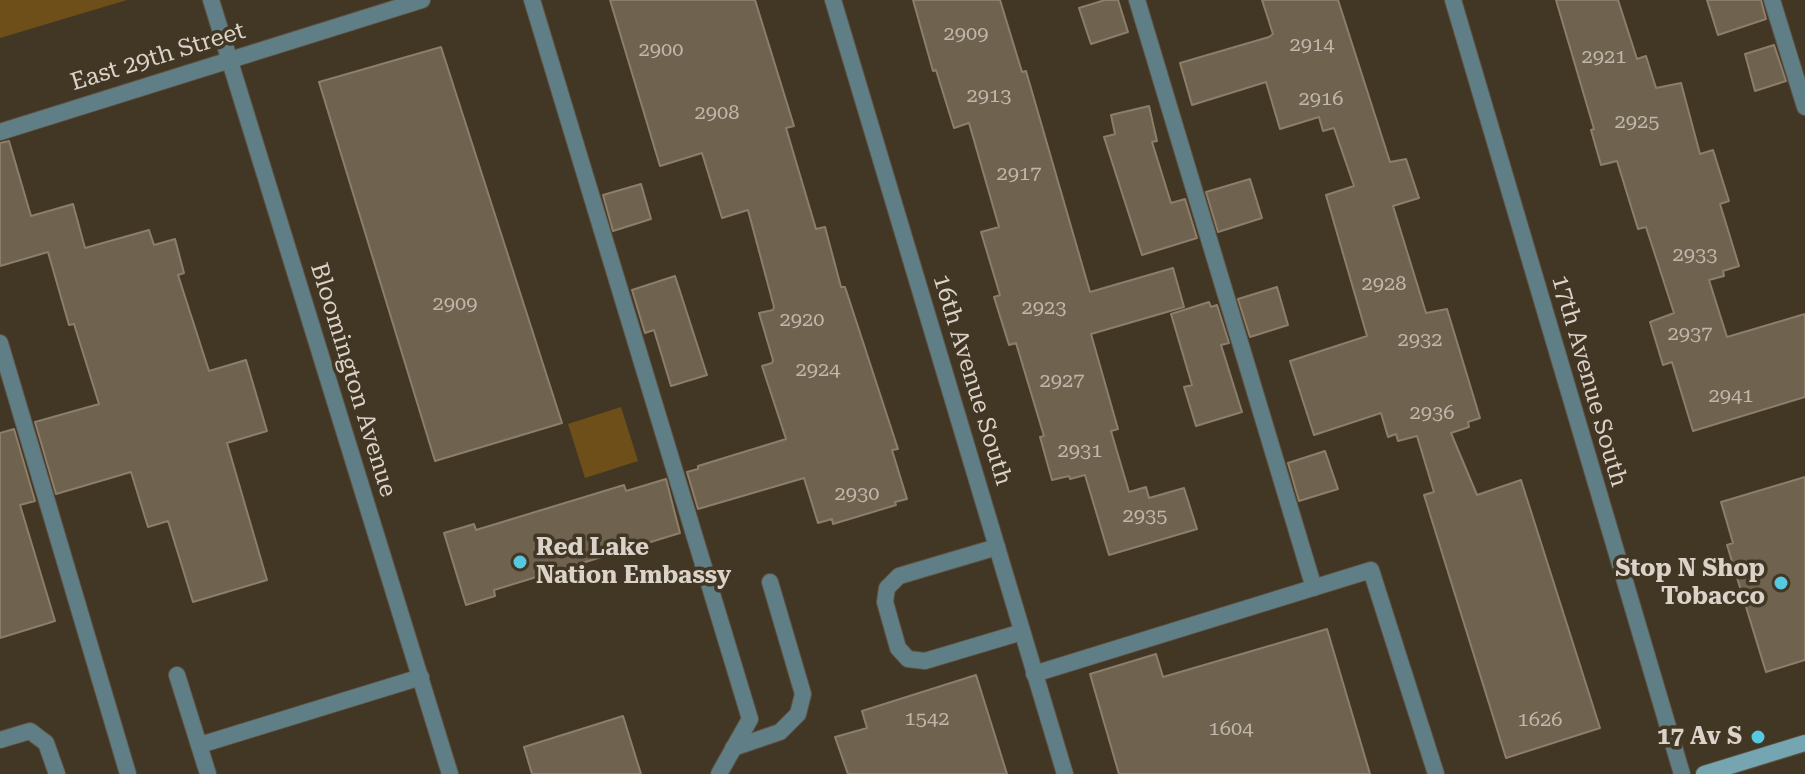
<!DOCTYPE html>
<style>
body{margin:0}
canvas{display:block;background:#423624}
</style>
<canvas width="1805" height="774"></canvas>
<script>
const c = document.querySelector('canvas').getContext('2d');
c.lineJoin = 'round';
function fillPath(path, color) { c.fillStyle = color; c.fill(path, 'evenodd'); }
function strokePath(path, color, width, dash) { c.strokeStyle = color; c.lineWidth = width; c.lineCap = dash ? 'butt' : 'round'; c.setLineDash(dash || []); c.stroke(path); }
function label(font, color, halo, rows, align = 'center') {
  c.font = font + ' "Roboto Serif",serif'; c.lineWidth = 7; c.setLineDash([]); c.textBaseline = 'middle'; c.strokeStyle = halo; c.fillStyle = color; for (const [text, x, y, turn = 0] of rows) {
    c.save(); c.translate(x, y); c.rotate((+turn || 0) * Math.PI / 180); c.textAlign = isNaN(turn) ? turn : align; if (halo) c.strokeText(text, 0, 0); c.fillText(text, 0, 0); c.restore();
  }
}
const green = new Path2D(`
 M0,0H127L0,38Z
 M621,407L638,461L585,478L568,424Z`);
const building = new Path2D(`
 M610,0H755L794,126L786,128L816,229L825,227L841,287H845L898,449L892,450L907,499L895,502L896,505L833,524L832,519L818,523L804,478L698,509L687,472L698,469V466L786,439L762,366L772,363L773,360L759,313L773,310L774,307L748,210L722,218L702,153L660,166Z
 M913,0H1000L1022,72L1026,71L1090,292L1173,268L1184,307L1091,334L1118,429L1111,431L1129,492L1146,487L1149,498L1184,488L1197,529L1109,555L1085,475L1070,479L1069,476L1052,480L1040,437L1044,436L1016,343L1009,345L994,297L1000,295L981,232L999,227L969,123L954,128L936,70L933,71Z
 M1105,0H1118L1128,32L1091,44L1079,8Z
 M1262,0H1338L1390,162L1406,159L1419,198L1393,206L1426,313L1447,309L1480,418L1468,422L1469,427L1451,433L1477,495L1521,480L1600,728L1506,758L1424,495L1434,492L1417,436L1398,441L1396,434L1388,437L1381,413L1314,435L1290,361L1367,336L1326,195L1354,186L1334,128L1323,131L1319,117L1280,129L1266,82L1192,105L1180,63L1269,37L1273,34Z
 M1556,0H1618L1637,59L1646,56L1656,88L1681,83L1700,154L1713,150L1729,201L1720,204L1739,266L1723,271L1724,276L1709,280L1727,337L1805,314V397L1693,431L1672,362L1663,365L1650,322L1674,313L1646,227L1638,229L1617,161L1601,165L1591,130L1594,129Z
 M1707,0H1761L1766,19L1718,35Z
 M1774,45L1786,81L1755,91L1745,54Z
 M441,47L562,423L435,461L319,82Z
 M1149,106L1157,141L1152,142L1171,203L1185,199L1197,238L1142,255L1104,137L1115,134L1111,115Z
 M9,141L31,216L73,204L85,248L149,230L154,245L175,239L184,273L178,275L209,371L246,360L267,431L227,443L267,580L193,602L168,521L148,527L131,472L56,494L35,422L99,404L74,324L69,325L48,252L0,266V143Z
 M1250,179L1262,218L1218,232L1206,192Z
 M641,184L651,219L613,231L603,195Z
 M675,276L707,375L671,386L654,330L645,333L632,290Z
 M1277,287L1288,325L1250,337L1238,299Z
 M1209,302L1211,307L1217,305L1229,343L1221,345L1242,412L1196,426L1184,387L1192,385L1171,314Z
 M14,429L35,501L20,505L55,621L0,638V433Z
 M1325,451L1338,489L1299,501L1288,463Z
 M1805,477V660L1766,672L1727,545L1733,543L1721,502Z
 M666,479L680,533L494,590L495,596L466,605L444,533L474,524L476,530L624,485L626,491Z
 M1327,629L1370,774H1119L1090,674L1156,654L1163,677Z
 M976,675L1007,774H848L835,737L867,728L862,711Z
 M623,716L641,774H532L524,747Z`);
const service = new Path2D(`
 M532,0L750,719L719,774
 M1137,0L1314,588
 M1772,0L1805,107
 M0,343L128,774
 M997,547L899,576L887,588L885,602L898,648L908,659L925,661L1022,632
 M1034,674L1371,570L1436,774
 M177,675L208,774
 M0,740L30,731L46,743L57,774
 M200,745L421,677
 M733,748L780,732L798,714L803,694L770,582`);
const minor = new Path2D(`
 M833,0L1065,774
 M1453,0L1682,774
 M0,132L422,0`);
const tertiary = new Path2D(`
 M211,0L450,774`);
const secondary = new Path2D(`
 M1704,774L1805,743`);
const markers = [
 [520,562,8,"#56c9e1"],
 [1781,583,8,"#56c9e1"],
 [1758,737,8,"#56c9e1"]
];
const numberNames = [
 ["2909",966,34],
 ["2914",1312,45],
 ["2900",661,50],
 ["2921",1604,57],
 ["2913",989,96],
 ["2916",1321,99],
 ["2908",717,113],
 ["2925",1637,122],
 ["2917",1019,174],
 ["2933",1695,255],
 ["2928",1384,284],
 ["2909",455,304],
 ["2923",1044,308],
 ["2920",802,320],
 ["2937",1690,334],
 ["2932",1420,340],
 ["2924",818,370],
 ["2927",1062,381],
 ["2941",1731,396],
 ["2936",1432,413],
 ["2931",1080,451],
 ["2930",857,494],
 ["2935",1145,516],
 ["1542",927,719],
 ["1626",1540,720],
 ["1604",1231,729]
];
const streetNames = [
 ["East 29th Street",158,57,-17],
 ["Bloomington Avenue",353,380,73],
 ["16th Avenue South",972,380,73],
 ["17th Avenue South",1589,381,74]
];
const poiNames = [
 ["Red Lake",536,548,"left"],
 ["Nation Embassy",536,576,"left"],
 ["Stop N Shop",1765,569],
 ["Tobacco",1765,597],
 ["17 Av S",1742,737]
];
fillPath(green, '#6e4f1a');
fillPath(building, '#6f624f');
strokePath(building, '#8c7e6a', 2);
strokePath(service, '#5e5242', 18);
strokePath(minor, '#5e5242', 18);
strokePath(tertiary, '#5e5242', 18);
strokePath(secondary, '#5e5242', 18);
strokePath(service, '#607e85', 16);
strokePath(minor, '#607e85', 16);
strokePath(tertiary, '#607e85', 16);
strokePath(secondary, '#74a5b0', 16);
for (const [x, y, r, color] of markers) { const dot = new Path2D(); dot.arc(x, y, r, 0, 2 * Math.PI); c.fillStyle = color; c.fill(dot); strokePath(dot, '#423624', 3); }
label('20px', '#c0b7aa', null, numberNames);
label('24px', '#dbd3c9', '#423624', streetNames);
label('bold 24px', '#dbd3c9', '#423624', poiNames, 'right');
</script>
